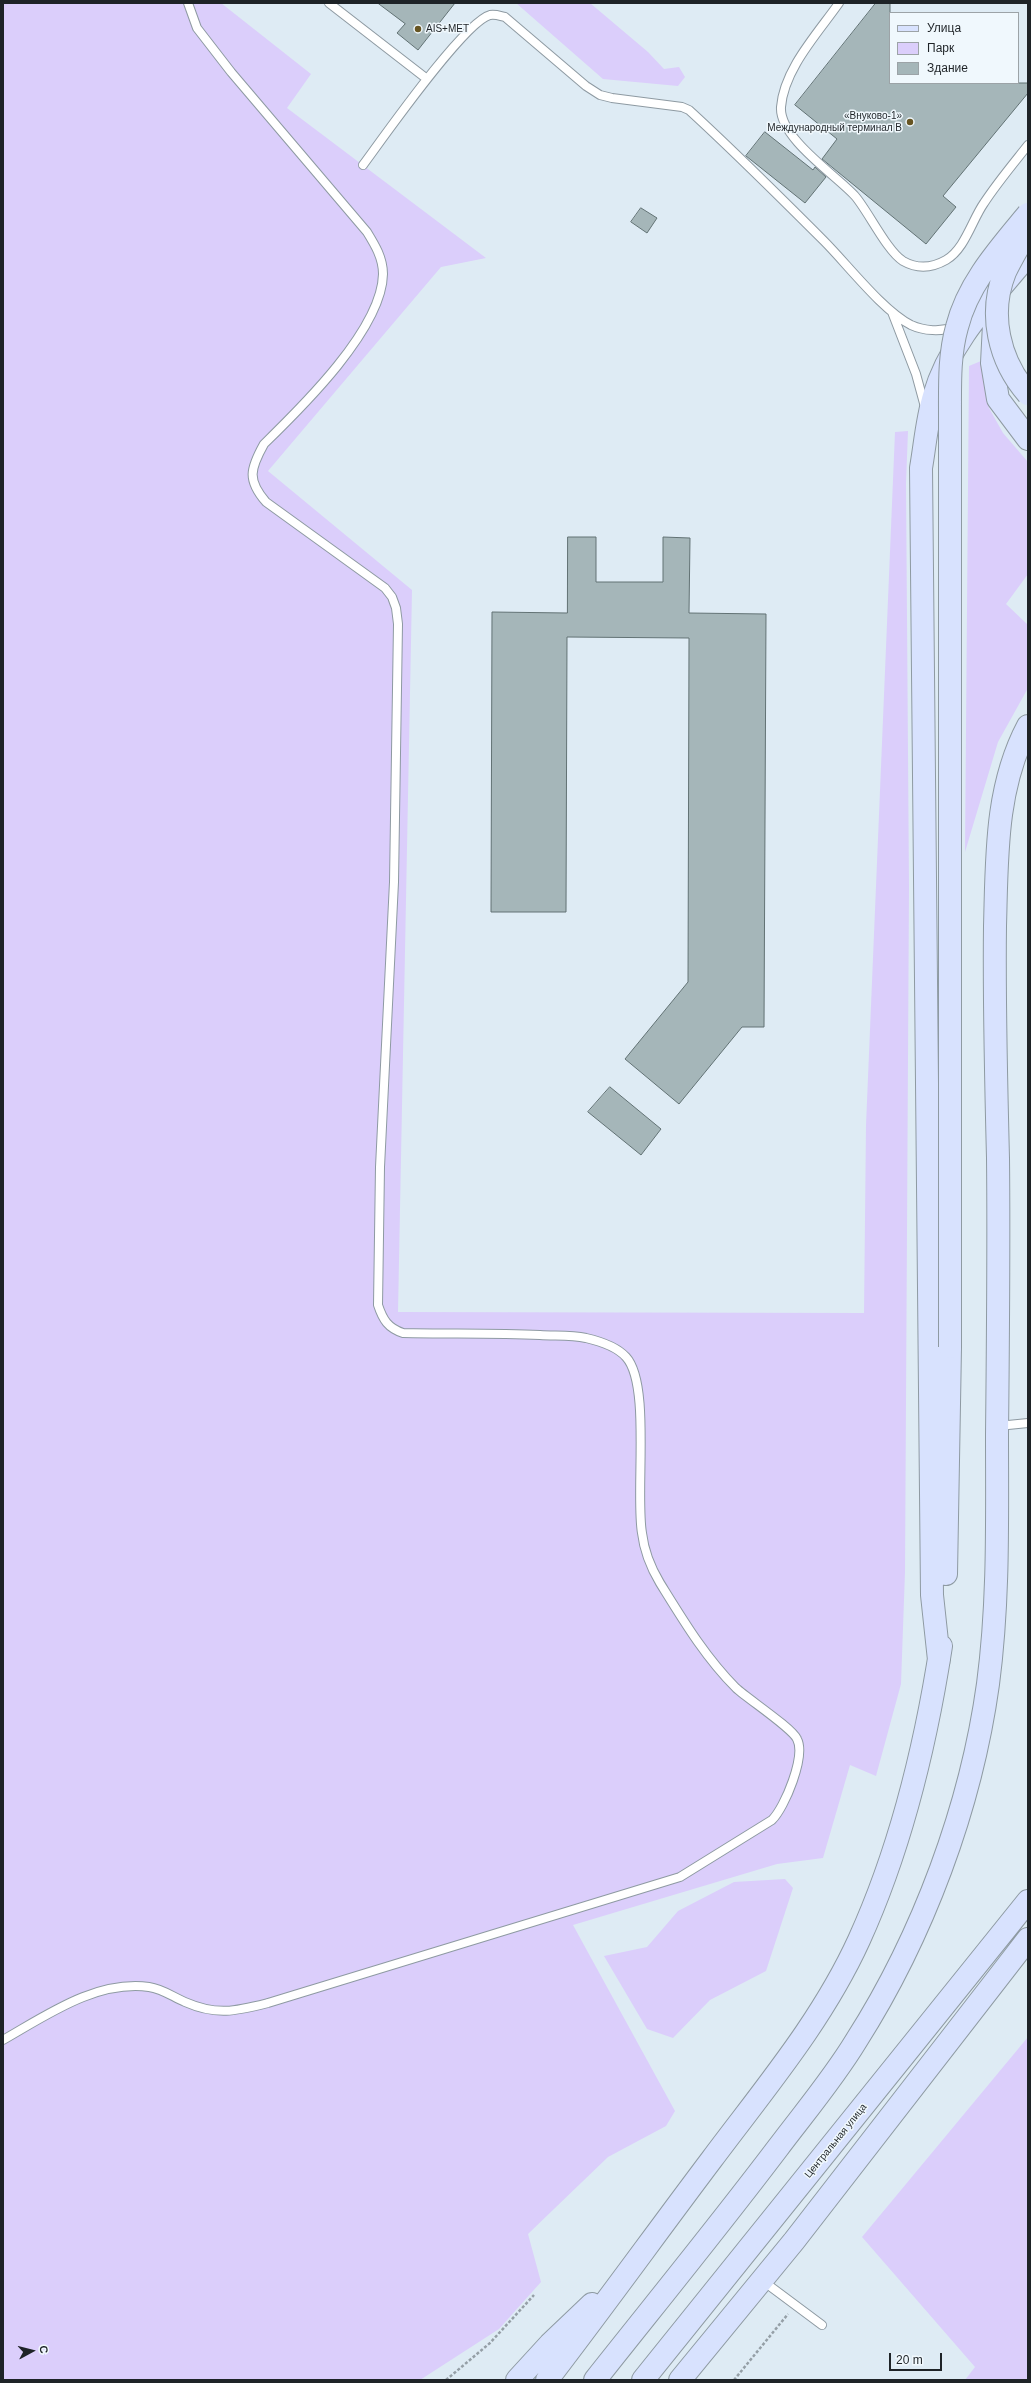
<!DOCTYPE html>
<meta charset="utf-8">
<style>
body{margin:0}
#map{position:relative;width:1031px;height:2383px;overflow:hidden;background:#deebf4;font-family:Arial,sans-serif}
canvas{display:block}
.frame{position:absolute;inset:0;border:4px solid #1e2327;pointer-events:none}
.legend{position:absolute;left:889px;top:12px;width:130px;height:72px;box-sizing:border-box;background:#f0f8fd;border:1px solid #9ca3a7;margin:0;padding:5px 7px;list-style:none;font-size:12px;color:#1e2327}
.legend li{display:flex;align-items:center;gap:8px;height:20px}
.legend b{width:20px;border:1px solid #9ca3a7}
.north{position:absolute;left:12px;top:2331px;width:40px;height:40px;-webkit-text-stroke:3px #f0f8fd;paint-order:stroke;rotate:83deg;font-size:11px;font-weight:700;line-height:16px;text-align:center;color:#1e2327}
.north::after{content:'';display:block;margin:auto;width:14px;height:18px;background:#1e2327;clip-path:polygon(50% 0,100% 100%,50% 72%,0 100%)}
.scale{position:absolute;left:889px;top:2353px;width:53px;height:18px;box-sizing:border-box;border:2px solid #1e2327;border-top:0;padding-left:5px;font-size:12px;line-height:14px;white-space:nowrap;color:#1e2327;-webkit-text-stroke:3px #f0f8fd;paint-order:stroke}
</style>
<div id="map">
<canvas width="1031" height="2383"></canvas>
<div class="frame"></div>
<ul class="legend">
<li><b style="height:5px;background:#d8e2fe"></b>Улица</li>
<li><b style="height:11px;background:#dbcefb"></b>Парк</li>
<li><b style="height:11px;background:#a5b6b9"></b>Здание</li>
</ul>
<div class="north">С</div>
<div class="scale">20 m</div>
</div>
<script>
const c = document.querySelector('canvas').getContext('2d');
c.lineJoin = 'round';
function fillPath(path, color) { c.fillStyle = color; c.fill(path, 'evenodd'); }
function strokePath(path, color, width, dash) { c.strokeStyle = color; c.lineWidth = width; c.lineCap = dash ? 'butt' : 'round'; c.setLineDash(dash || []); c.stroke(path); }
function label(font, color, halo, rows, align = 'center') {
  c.font = font + ' Arial,sans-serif'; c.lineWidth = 3; c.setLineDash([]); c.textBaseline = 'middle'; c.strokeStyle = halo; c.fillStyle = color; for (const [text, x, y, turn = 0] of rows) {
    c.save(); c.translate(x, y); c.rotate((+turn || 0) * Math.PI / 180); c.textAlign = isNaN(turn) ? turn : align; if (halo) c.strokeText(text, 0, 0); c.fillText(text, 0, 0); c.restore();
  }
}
const green = new Path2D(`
 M3,3H221L311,74L287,108L486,258L441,267L268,471L412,590L398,1312L864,1313L866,1125L895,432L908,431L906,483L909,887L905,1572L901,1684L876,1776L850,1765L823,1858L777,1864L573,1925L675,2111L666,2126L608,2157L528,2234L541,2282L499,2329L420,2380H3Z
 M516,3H590L648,52L664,69L679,67L685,77L678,86L603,79Z
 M981,361L989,408L1003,433L1028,462V574L1006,604L1028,625V688L998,742L965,852L969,366Z
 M785,1879L793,1888L766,1971L710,2000L673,2038L647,2029L604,1956L647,1947L678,1911L734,1882Z
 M1028,2037V2380H965L975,2367L862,2237Z`);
const building = new Path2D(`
 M378,3H455L418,50L397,33L405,24Z
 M876,3H890V83H1028V93L943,196L956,207L926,244L822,159L837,139L795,105Z
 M765,132L813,170L815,167L826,177L805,203L746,156Z
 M641,208L657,218L647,233L631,222Z
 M568,537H596V582H663V537L690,538L689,613L766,614L764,1027H742L679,1104L625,1059L688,982L689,638L567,637L566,912H491L492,612L567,613Z
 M610,1087L661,1129L641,1155L588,1112Z`);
const path = new Path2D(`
 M446,2380L490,2343L534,2295
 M734,2380L788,2314`);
const lane = new Path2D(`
 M329,3L427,79
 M839,3C818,33 784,69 781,107C779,138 836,175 855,196C868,211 887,251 903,261C917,269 932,268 946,260C965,249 972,220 984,203C997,183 1013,164 1028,145
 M363,165C383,138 464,22 490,15C496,14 500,16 505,17L586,86L600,95L612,98L682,107L689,110C735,152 780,197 824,241C847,264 883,311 911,325C924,331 941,332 955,327
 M892,312L916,374L925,407
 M998,1426L1028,1423
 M3,2040C47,2015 96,1980 149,1987C163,1989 173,1997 185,2002C217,2016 236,2011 268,2003L680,1877L772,1820C785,1807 806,1756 797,1739C792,1728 748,1699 736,1688C705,1657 683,1620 660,1583C651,1568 644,1550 642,1533C635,1492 651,1384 626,1357C617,1347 599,1341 586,1338C571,1335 555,1336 540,1335C494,1333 448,1334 403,1333C388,1328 383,1320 378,1305L380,1167L394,882L398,624L396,608L392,597L385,588L266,502C247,480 250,469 264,444C302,407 382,329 383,274C383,258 375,245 367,232L231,72L197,28L188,3
 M763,2281L822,2325`);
const secondary = new Path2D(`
 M994,324L992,363L998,399L1028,439
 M946,1574L950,1347
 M939,1660L932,1595L921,468C925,445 927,419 934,396C950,340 992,299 1028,255
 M517,2380L550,2344L592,2304
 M547,2380C603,2307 657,2232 712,2159C765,2088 822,2021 859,1940C900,1850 926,1743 941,1646
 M595,2380C656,2303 718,2227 777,2149C804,2113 833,2079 856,2041C923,1936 971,1807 988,1684C999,1601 997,1518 997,1435C998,1342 999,1250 998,1158C996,1081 994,1004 995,926C997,858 995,788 1028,726
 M643,2380L1028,1901
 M680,2380L794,2241L1028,1939`);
const secondaryBridge = new Path2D(`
 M1028,229C1021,243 1012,257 1005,272C988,314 999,361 1028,394
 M950,1347V415C950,385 949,355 957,327C968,283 1000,248 1028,214`);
const markers = [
 [418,29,4,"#675523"],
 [910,122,4,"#675523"]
];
const poiNames = [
 ["AIS+MET",426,29],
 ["«Внуково-1»",902,116,"right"],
 ["Международный терминал B",902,128,"right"]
];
const streetNames = [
 ["Центральная улица",836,2141,-51]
];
fillPath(green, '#dbcefb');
fillPath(building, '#a5b6b9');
strokePath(building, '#627274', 1);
strokePath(lane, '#8e9aa2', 10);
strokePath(secondary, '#8e9aa2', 24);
strokePath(path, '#959fa6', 2.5, [3, 2]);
strokePath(lane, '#fff', 8);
strokePath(secondary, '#d8e2fe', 22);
strokePath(secondaryBridge, '#8e9aa2', 24, []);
strokePath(secondaryBridge, '#d8e2fe', 22);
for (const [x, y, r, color] of markers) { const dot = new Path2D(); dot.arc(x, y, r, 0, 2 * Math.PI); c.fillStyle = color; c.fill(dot); strokePath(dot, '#f0f8fd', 1.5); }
label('10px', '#1e2327', '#f0f8fd', poiNames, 'left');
label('10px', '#1e2327', '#f0f8fd', streetNames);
</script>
